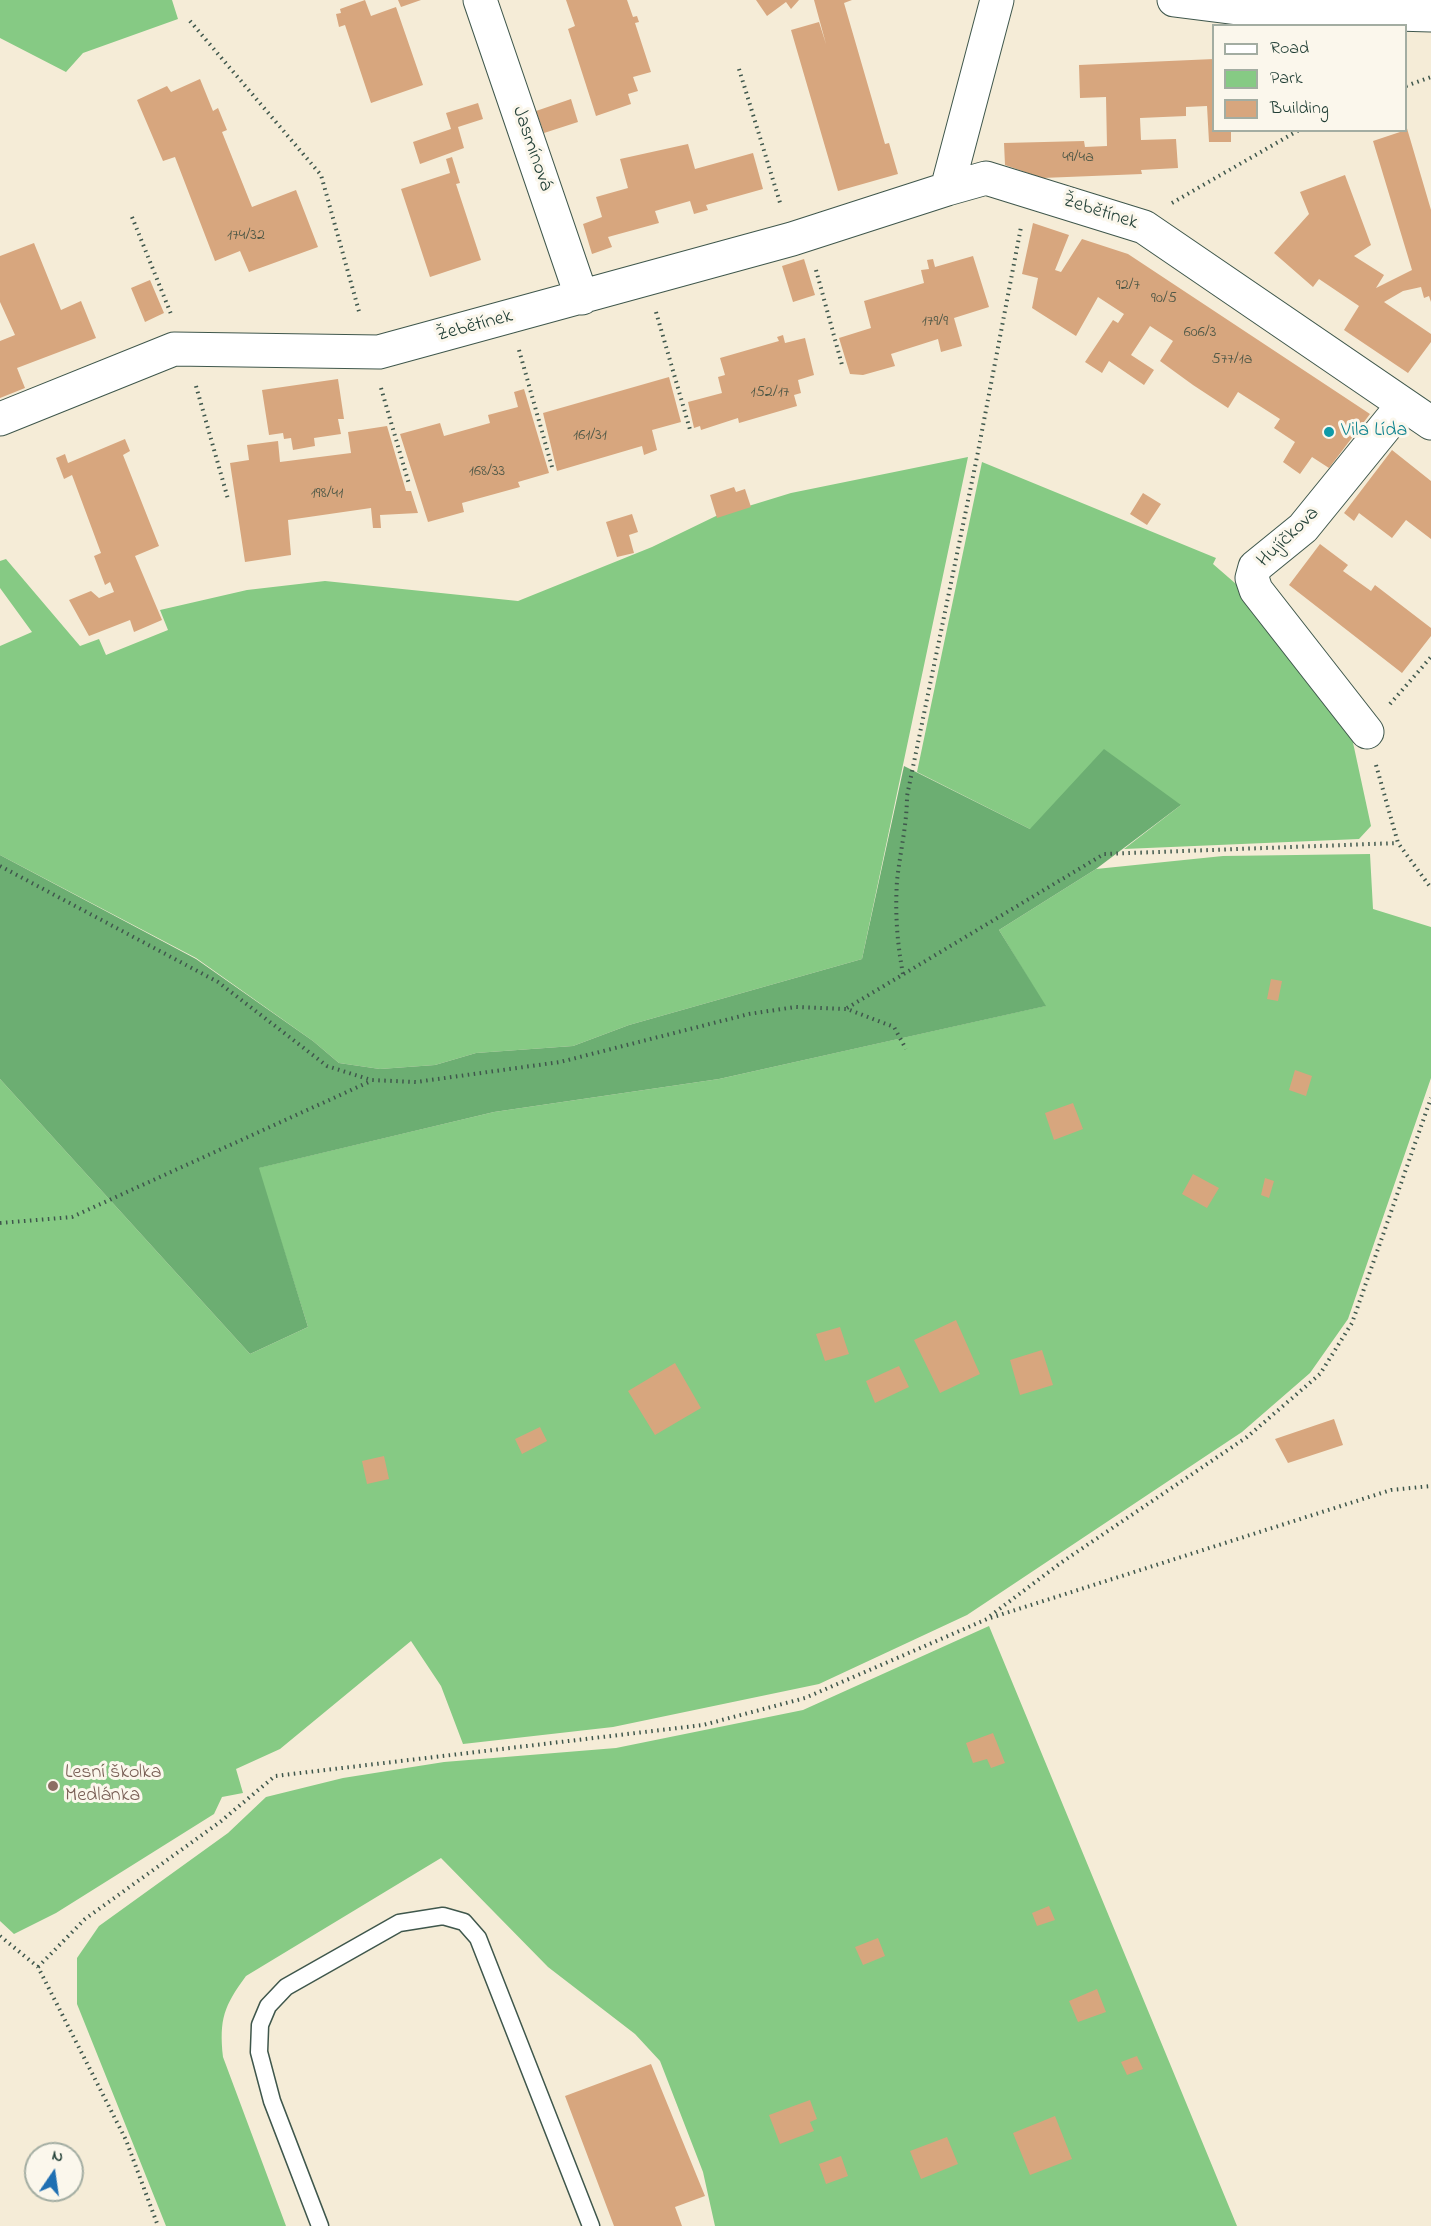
<!DOCTYPE html>
<meta charset="utf-8">
<style>
body{margin:0}
#map{position:relative;width:1431px;height:2226px;overflow:hidden;background:#f5ecd7;font-family:"Indie Flower",sans-serif}
canvas{display:block}
.legend{position:absolute;left:1212px;top:24px;width:195px;height:108px;box-sizing:border-box;background:#fbf7ec;border:2px solid #a3ada2;margin:0;padding:8px 10px;list-style:none;font-size:18px;color:#1f3d34}
.legend li{display:flex;align-items:center;gap:12px;height:30px}
.legend b{width:30px;border:2px solid #a3ada2}
.north{position:absolute;left:24px;top:2142px;width:60px;height:60px;box-sizing:border-box;background:#fbf7ec;border:2px solid #a3ada2;border-radius:50%;rotate:13deg;font-size:16px;font-weight:700;line-height:24px;text-align:center;color:#1f3d34}
.north::after{content:'';display:block;margin:auto;width:21px;height:27px;background:#1f6fb2;clip-path:polygon(50% 0,100% 100%,50% 72%,0 100%)}
</style>
<div id="map">
<canvas width="1431" height="2226"></canvas>
<ul class="legend">
<li><b style="height:8px;background:#fff"></b>Road</li>
<li><b style="height:16px;background:#86ca84"></b>Park</li>
<li><b style="height:16px;background:#d7a67e"></b>Building</li>
</ul>
<div class="north">N</div>
</div>
<script>
const c = document.querySelector('canvas').getContext('2d');
c.lineJoin = 'round';
function fillPath(path, color) { c.fillStyle = color; c.fill(path, 'evenodd'); }
function strokePath(path, color, width, dash) { c.strokeStyle = color; c.lineWidth = width; c.lineCap = dash ? 'butt' : 'round'; c.setLineDash(dash || []); c.stroke(path); }
function label(font, color, halo, rows, align = 'center') {
  c.font = font + ' "Indie Flower",sans-serif'; c.lineWidth = 6; c.setLineDash([]); c.textBaseline = 'middle'; c.strokeStyle = halo; c.fillStyle = color; for (const [text, x, y, turn = 0] of rows) {
    c.save(); c.translate(x, y); c.rotate((+turn || 0) * Math.PI / 180); c.textAlign = isNaN(turn) ? turn : align; if (halo) c.strokeText(text, 0, 0); c.fillText(text, 0, 0); c.restore();
  }
}
const green = new Path2D(`
 M0,0H172L178,19L83,53L66,72L0,38Z
 M968,457L862,959L629,1025L573,1046L476,1053L435,1065L380,1069L339,1063L313,1041L196,958L0,855V646L32,632L0,588V561L6,559L80,646L99,639L106,655L168,630L160,610L247,590L325,581L518,601L652,547L716,516L791,493Z
 M982,462L1216,558L1213,564L1243,590L1352,738L1371,826L1359,839L1124,849L1181,805L1030,829L917,772Z
 M1370,854L1373,909L1431,927V1078L1348,1319L1310,1373L1242,1432L967,1615L819,1684L613,1727L463,1744L441,1686L411,1641L280,1749L236,1769L243,1793L222,1797L214,1814L56,1913L14,1934L0,1921V1079L250,1354L308,1327L258,1168L494,1112L719,1079L1045,1006L999,930L1096,869L1223,856Z
 M989,1626L1237,2226H715L703,2172L660,2061L635,2034L548,1967L441,1858L246,1976C224,2006 219,2019 223,2057L286,2226H166L77,2004V1958L99,1926L228,1833L266,1797L343,1778L444,1762L616,1748L803,1710Z`);
const forest = new Path2D(`
 M1104,749L1181,805L1096,869L999,930L1046,1006L719,1079L494,1112L259,1168L308,1327L250,1354L0,1079V855L196,959L313,1041L339,1063L380,1069L435,1065L476,1053L573,1046L629,1025L862,959L904,766L1030,829Z`);
const building = new Path2D(`
 M365,0L371,16L396,7L423,85L371,103L345,25L339,27L336,14L341,13L340,9Z
 M398,0H421L401,7Z
 M566,0H627L633,17L637,16L639,22L635,23L651,72L633,77L638,91L628,94L631,104L596,116L568,29L575,26Z
 M756,0H799L791,9L786,2L767,16Z
 M814,0H852L844,3L885,144L889,143L898,174L838,191L791,30L819,22L826,44Z
 M1214,59V130H1231V142H1209L1207,106L1186,107V116L1140,118L1141,140L1176,139L1178,168L1141,170L1142,174L1042,178L1005,165L1004,143L1084,141L1085,147L1107,146L1106,97L1080,98L1079,65Z
 M200,79L213,111L218,108L227,130L222,132L252,207L296,190L318,247L249,272L240,251L215,261L175,157L163,161L137,100L167,86L171,92Z
 M571,99L578,122L544,133L536,111Z
 M478,103L483,119L458,127L464,148L420,164L413,142L451,129L446,113Z
 M1406,125L1431,210V302L1429,296L1424,298L1421,287L1403,291L1384,302L1431,334V342L1408,373L1344,330L1359,306L1319,279L1313,287L1274,253L1309,214L1300,192L1345,175L1371,245L1354,256L1384,275L1376,288L1412,270L1373,141L1406,130Z
 M688,144L695,169L753,153L763,189L706,205L708,210L694,214L690,201L655,211L659,223L608,237L612,247L592,254L583,224L602,217L596,197L628,188L620,159Z
 M452,157L460,183L456,184L481,260L430,277L401,189L450,173L446,159Z
 M1033,223L1069,235L1055,270L1061,272L1082,239L1128,254L1370,414L1329,468L1312,457L1300,474L1283,462L1295,442L1274,428L1280,419L1238,392L1228,408L1193,385L1160,361L1173,341L1150,326L1131,355L1154,370L1144,385L1109,361L1102,373L1085,362L1113,320L1118,323L1124,314L1098,297L1076,336L1032,308L1038,278L1022,274Z
 M34,243L61,310L81,301L96,338L17,368L25,388L0,398V341L15,335L0,302V256Z
 M973,256L989,307L954,318L962,346L941,352L938,339L891,354L895,366L863,375L850,374L839,338L871,328L864,301L924,283L921,270L929,269L927,260L933,259L935,267Z
 M804,259L815,295L793,302L782,266Z
 M150,280L164,313L145,322L131,288Z
 M783,335L785,343L805,338L814,375L798,380L801,393L794,395L797,406L739,423L738,418L701,430L700,426L694,428L688,402L722,393L718,377L725,375L720,358L779,341L777,337Z
 M669,377L681,422L652,430L657,450L644,455L642,446L557,471L543,413Z
 M338,379L344,419H338L341,434L314,438L315,446L293,450L291,438L284,439L283,433L269,435L262,390Z
 M524,389L549,473L518,482L520,487L462,503L464,512L428,522L400,434L440,423L444,436L490,423L488,415L518,407L514,392Z
 M387,426L406,491H411L418,513L380,515L381,528H373L371,508L288,520L291,555L245,562L230,463L249,460L247,445L278,441L280,462L351,453L348,432Z
 M125,439L130,451L123,455L159,546L135,556L162,620L134,632L130,620L89,636L69,600L91,591L99,598L114,592L110,582L105,585L94,556L101,553L72,475L64,479L56,458L65,454L68,463Z
 M1392,450L1431,481V539L1406,520L1392,538L1359,513L1354,521L1344,513Z
 M734,487L736,492L745,489L751,507L717,518L710,495Z
 M1143,493L1161,504L1147,525L1130,514Z
 M632,514L638,532L629,535L634,553L617,557L606,522Z
 M1320,544L1348,565L1343,571L1371,591L1375,585L1431,628V636L1402,673L1289,585Z
 M1271,979L1282,981L1278,1001L1267,999Z
 M1295,1070L1312,1076L1306,1096L1289,1090Z
 M1073,1103L1083,1129L1054,1140L1045,1113Z
 M1193,1174L1219,1188L1207,1208L1182,1194Z
 M1265,1178L1274,1181L1269,1198L1261,1195Z
 M956,1320L980,1374L940,1393L914,1340Z
 M840,1327L849,1354L825,1361L816,1334Z
 M1042,1350L1053,1385L1020,1395L1010,1360Z
 M675,1363L701,1408L655,1435L628,1391Z
 M899,1366L909,1387L875,1403L866,1381Z
 M1334,1419L1343,1445L1288,1463L1275,1439Z
 M540,1427L547,1441L522,1454L515,1439Z
 M384,1456L389,1479L367,1484L362,1461Z
 M993,1733L1005,1763L991,1768L987,1759L973,1763L966,1743Z
 M1049,1906L1055,1920L1037,1926L1032,1913Z
 M878,1938L885,1956L863,1965L855,1947Z
 M1097,1989L1106,2012L1078,2022L1069,2001Z
 M1137,2056L1143,2069L1127,2075L1121,2062Z
 M651,2064L705,2196L675,2207L682,2226H614L565,2096Z
 M810,2100L817,2119L810,2122L814,2131L780,2144L769,2115Z
 M1055,2116L1072,2159L1030,2175L1013,2133Z
 M947,2137L958,2164L921,2179L910,2151Z
 M841,2156L848,2176L826,2184L819,2164Z`);
const path = new Path2D(`
 M190,21L321,175L360,315
 M739,69L781,206
 M1406,86L1431,77
 M1172,203L1299,130
 M132,217L171,314
 M816,270L842,365
 M656,312L691,433
 M519,350L552,467
 M196,386L228,499
 M381,388L409,484
 M1390,704L1431,657
 M1376,765L1398,843L1431,888
 M0,866L218,982L327,1066L371,1080L416,1082L560,1062L749,1014L795,1007L847,1009L894,1027L906,1049
 M903,974C897,942 895,913 897,881C900,852 907,825 907,796L977,457L1021,227
 M847,1008L1104,854L1398,843
 M0,1223L72,1217L371,1081
 M990,1616L1062,1562L1247,1437L1320,1374L1352,1323L1431,1098
 M0,1936L38,1967L126,2140L158,2226
 M38,1967L85,1919L220,1822L275,1776L703,1725L805,1698L987,1619L1391,1490L1431,1486`);
const service = new Path2D(`
 M320,2226L272,2101L259,2052L260,2025L268,2006L286,1987L399,1923L443,1916L464,1922L478,1938L591,2226`);
const minor = new Path2D(`
 M480,0L582,298
 M997,0L947,189L986,178L1144,227L1431,423
 M1174,0L1253,10L1431,15
 M0,419L174,349L379,352L792,239L947,189
 M1367,732L1256,590L1252,578L1255,567L1303,528L1403,405`);
const markers = [
 [1329,432,6,"#0f9aa8"],
 [53,1786,6,"#8d6e63"]
];
const numberNames = [
 ["49/4a",1078,158],
 ["174/32",246,236],
 ["92/7",1128,286],
 ["90/5",1164,299],
 ["179/9",935,322],
 ["606/3",1200,333],
 ["577/1a",1232,360],
 ["152/17",770,393],
 ["161/31",590,436],
 ["168/33",487,472],
 ["198/41",327,494]
];
const streetNames = [
 ["Jasmínová",531,149,71],
 ["Žebětínek",1100,213,18],
 ["Žebětínek",475,327,-15],
 ["Hujíčkova",1289,538,-44]
];
const cultureNames = [
 ["Vila Lída",1341,432]
];
const educationNames = [
 ["Lesní školka",65,1774],
 ["Medlánka",65,1797]
];
fillPath(green, '#86ca84');
fillPath(forest, '#6cae72');
fillPath(building, '#d7a67e');
strokePath(service, '#3f574c', 19);
strokePath(minor, '#3f574c', 35);
strokePath(path, '#3f574c', 4, [1.5, 4.5]);
strokePath(service, '#fff', 16);
strokePath(minor, '#fff', 33);
for (const [x, y, r, color] of markers) { const dot = new Path2D(); dot.arc(x, y, r, 0, 2 * Math.PI); c.fillStyle = color; c.fill(dot); strokePath(dot, '#fbf7ec', 2); }
label('16px', '#4d5746', null, numberNames);
label('20px', '#1f3d34', '#fbf7ec', streetNames);
label('20px', '#0d838f', '#fbf7ec', cultureNames, 'left');
label('20px', '#785e54', '#fbf7ec', educationNames, 'left');
</script>
